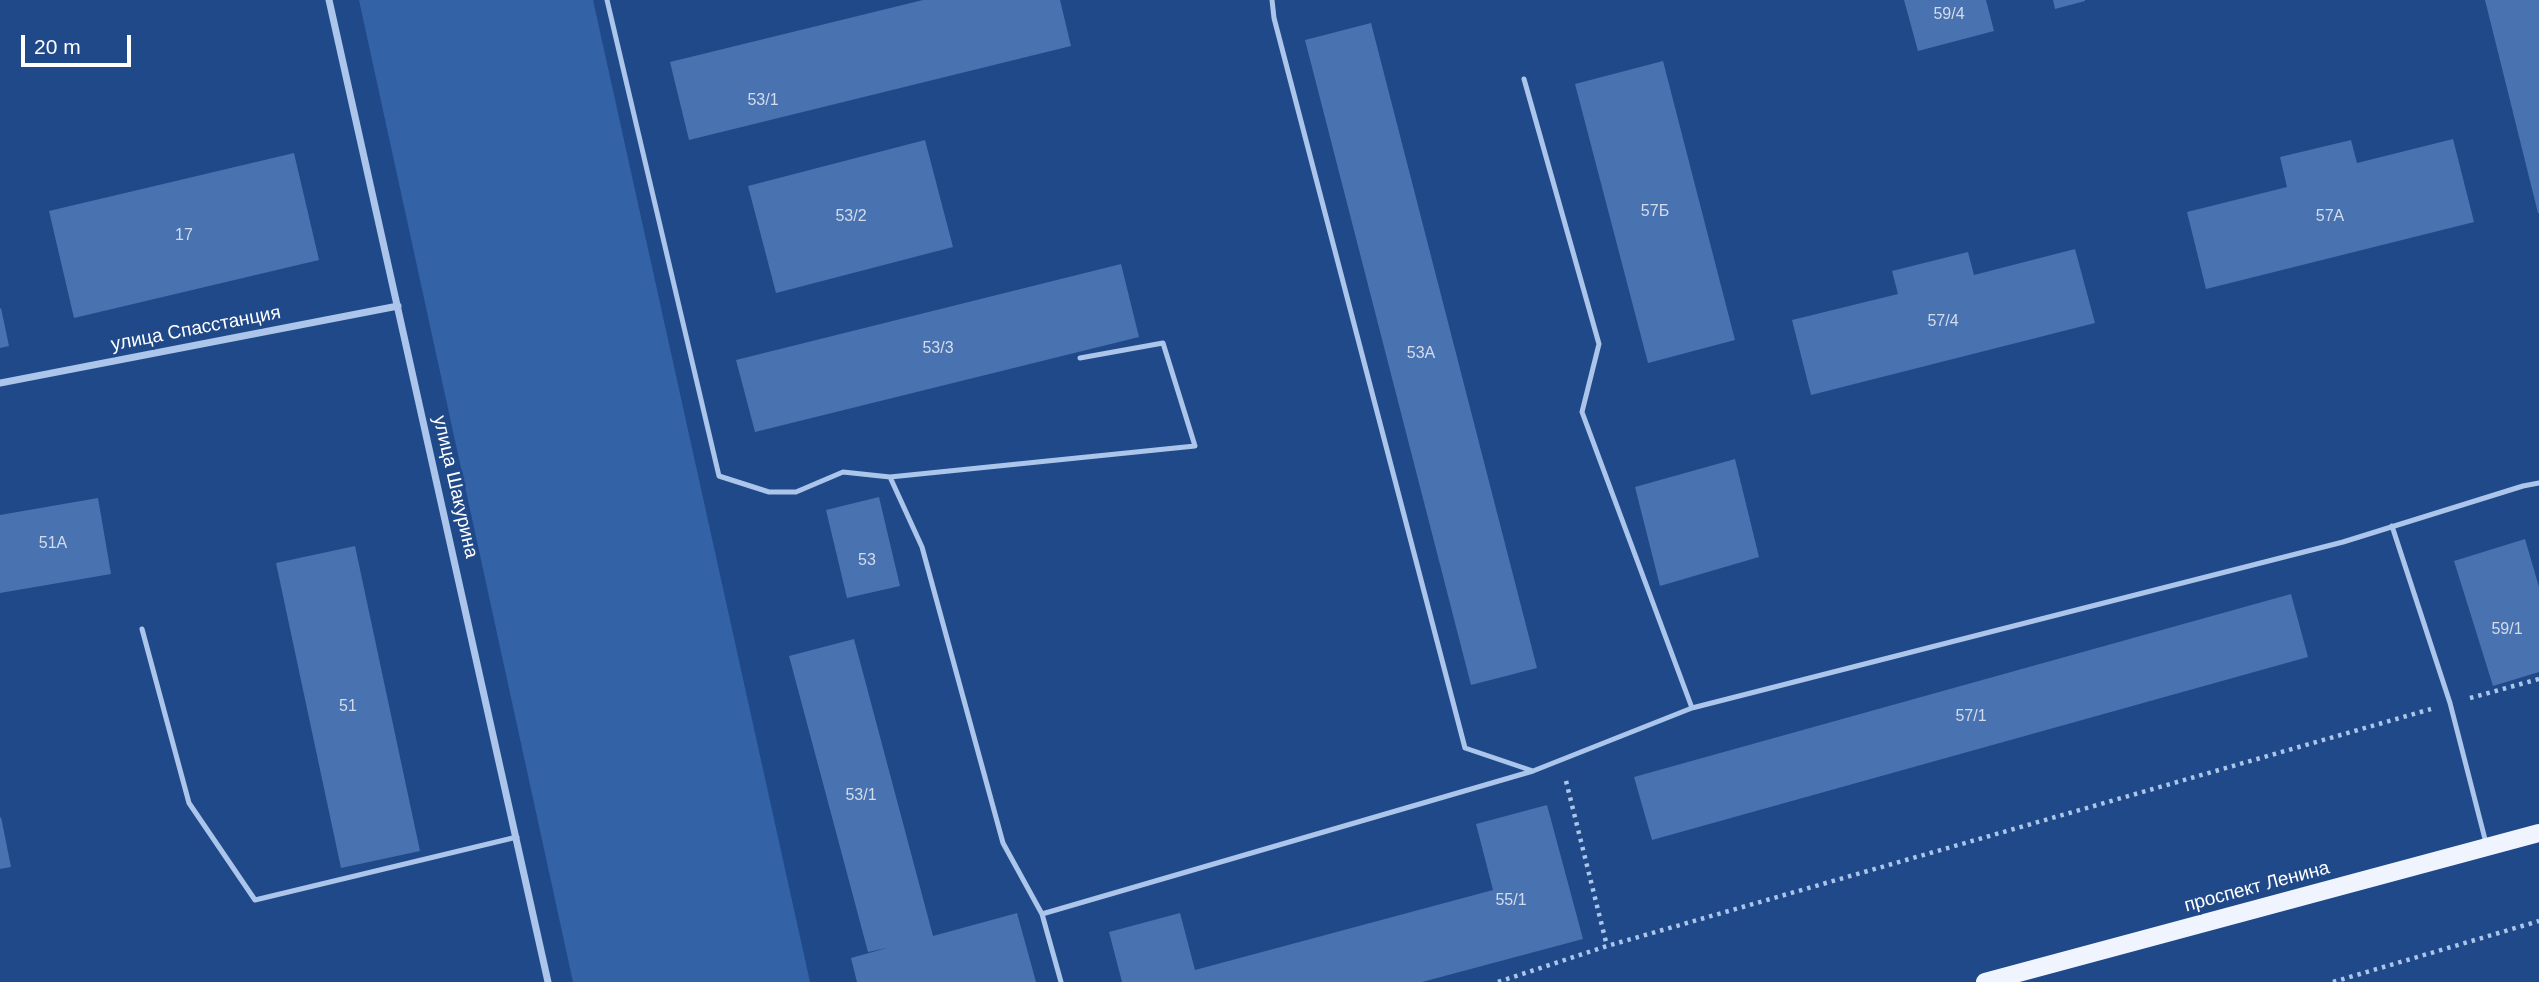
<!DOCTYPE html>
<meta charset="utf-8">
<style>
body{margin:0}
#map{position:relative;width:2539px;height:982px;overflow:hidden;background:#204989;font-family:Helvetica,sans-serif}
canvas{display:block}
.scale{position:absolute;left:21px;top:35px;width:110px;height:32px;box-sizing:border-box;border:4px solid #fff;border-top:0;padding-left:9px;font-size:21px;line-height:24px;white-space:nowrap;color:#fff;-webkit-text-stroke:5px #204989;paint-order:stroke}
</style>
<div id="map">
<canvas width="2539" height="982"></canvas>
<div class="scale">20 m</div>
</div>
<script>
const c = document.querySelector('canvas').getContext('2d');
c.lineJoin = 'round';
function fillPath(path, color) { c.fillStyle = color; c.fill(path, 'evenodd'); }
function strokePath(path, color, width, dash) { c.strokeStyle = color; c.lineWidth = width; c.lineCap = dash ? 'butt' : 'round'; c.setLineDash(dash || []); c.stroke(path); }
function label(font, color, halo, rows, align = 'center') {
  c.font = font + ' Helvetica,sans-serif'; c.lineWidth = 6; c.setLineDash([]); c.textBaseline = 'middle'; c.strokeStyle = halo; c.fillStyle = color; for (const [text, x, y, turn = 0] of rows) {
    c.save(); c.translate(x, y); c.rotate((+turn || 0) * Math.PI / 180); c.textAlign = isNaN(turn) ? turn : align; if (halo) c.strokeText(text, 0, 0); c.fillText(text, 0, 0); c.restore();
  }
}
const green = new Path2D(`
 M359,0H593L810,982H573Z`);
const building = new Path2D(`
 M923,0H1060L1071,46L689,140L670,62Z
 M1904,0H1986L1994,31L1918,51Z
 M2053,0H2085V1L2055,9Z
 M2485,0H2539V213H2538Z
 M1371,23L1537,668L1471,685L1305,40Z
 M1663,61L1735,340L1648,363L1575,84Z
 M2453,139L2474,222L2206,289L2187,212L2287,187L2280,157L2351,140L2357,163Z
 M925,140L953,247L776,293L748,186Z
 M294,153L319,260L74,318L49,211Z
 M2075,249L2095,323L1811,395L1792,320L1898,294L1892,271L1968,252L1974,275Z
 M1121,264L1139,337L755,432L736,360Z
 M1,308L9,346L0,348V309Z
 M1735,459L1759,557L1660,586L1635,487Z
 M879,497L900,586L847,598L826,510Z
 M98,498L111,574L0,593V515Z
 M2525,539L2539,587V672L2493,686L2454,561Z
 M355,546L420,851L341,868L276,563Z
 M2291,594L2308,657L1652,840L1634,777Z
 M854,639L933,936L1017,913L1036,982H857L851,958L887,948L868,952L789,656Z
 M1547,805L1583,939L1422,982H1122L1109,932L1180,913L1195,970L1493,890L1476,824Z
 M1,817L11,867L0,869V818Z`);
const path = new Path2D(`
 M2470,698L2539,679
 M1566,781L1607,946
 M1498,982L1607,946L2431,709
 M2333,982L2539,921`);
const service = new Path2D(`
 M607,0L719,476L769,492H796L843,472L890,477L922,547L1003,843L1042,914L1061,982
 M1272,0L1274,18L1465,748L1533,771L1692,708L1582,412L1599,344L1524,79
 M890,477L1195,446L1163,343L1080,358
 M2392,526L2450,703L2486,843
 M142,629L189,803L255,900L517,837
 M1692,708L2343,542L2523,486L2539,483
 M1042,914L1533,771`);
const minor = new Path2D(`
 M329,0L548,982
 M0,383L398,306`);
const primary = new Path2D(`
 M1985,982L2539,833`);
const numberNames = [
 ["59/4",1949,15],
 ["53/1",763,101],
 ["57Б",1655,212],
 ["53/2",851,217],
 ["57А",2330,217],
 ["17",184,236],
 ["57/4",1943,322],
 ["53/3",938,349],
 ["53А",1421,354],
 ["51А",53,544],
 ["53",867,561],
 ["59/1",2507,630],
 ["51",348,707],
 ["57/1",1971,717],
 ["53/1",861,796],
 ["55/1",1511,901]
];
const streetNames = [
 ["улица Спасстанция",196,329,-11],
 ["улица Шакурина",455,487,77],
 ["проспект Ленина",2257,887,-15]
];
fillPath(green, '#3462a6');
fillPath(building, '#4972b1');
strokePath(path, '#abc5eb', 4.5, [3.5, 5]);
strokePath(service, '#abc5eb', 5);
strokePath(minor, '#abc5eb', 7);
strokePath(primary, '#eff4fe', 18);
label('16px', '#d2dcec', null, numberNames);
label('19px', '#fff', '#204989', streetNames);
</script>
